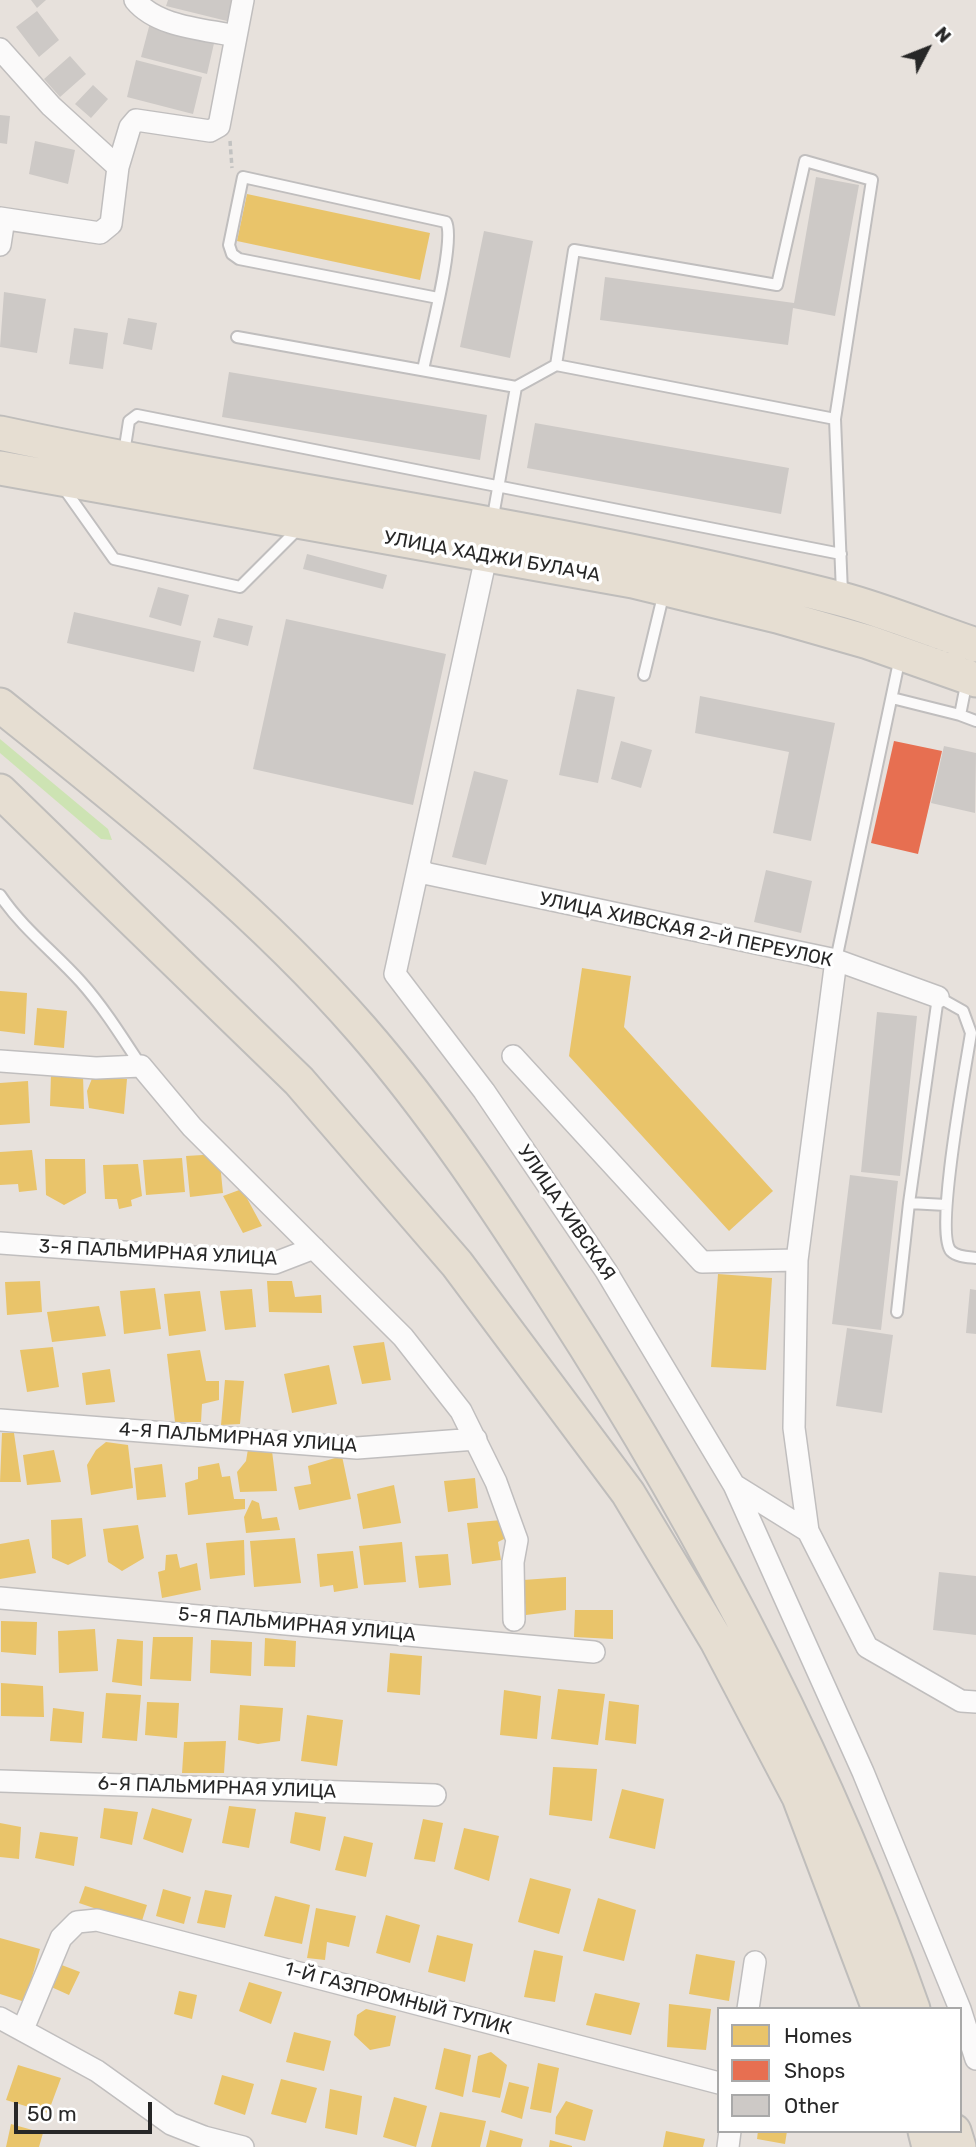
<!DOCTYPE html>
<meta charset="utf-8">
<style>
body{margin:0}
#map{position:relative;width:976px;height:2147px;overflow:hidden;background:#e7e1dc;font-family:Rubik,sans-serif}
canvas{display:block}
.legend{position:absolute;left:717px;top:2007px;width:245px;height:126px;box-sizing:border-box;background:#fff;border:2px solid #a9a9a9;margin:0;padding:9px 12px;list-style:none;font-size:21px;color:#272727}
.legend li{display:flex;align-items:center;gap:14px;height:35px}
.legend b{width:35px;border:2px solid #a9a9a9}
.north{position:absolute;left:892px;top:14px;width:70px;height:70px;-webkit-text-stroke:5px #fff;paint-order:stroke;rotate:48deg;font-size:19px;font-weight:700;line-height:28px;text-align:center;color:#272727}
.north::after{content:'';display:block;margin:auto;width:24px;height:32px;background:#272727;clip-path:polygon(50% 0,100% 100%,50% 72%,0 100%)}
.scale{position:absolute;left:14px;top:2102px;width:138px;height:32px;box-sizing:border-box;border:4px solid #272727;border-top:0;padding-left:9px;font-size:21px;line-height:24px;white-space:nowrap;color:#272727;-webkit-text-stroke:5px #fff;paint-order:stroke}
</style>
<div id="map">
<canvas width="976" height="2147"></canvas>
<ul class="legend">
<li><b style="height:19px;background:#e9c46a"></b>Homes</li>
<li><b style="height:19px;background:#e76f51"></b>Shops</li>
<li><b style="height:19px;background:#cdc9c6"></b>Other</li>
</ul>
<div class="north">N</div>
<div class="scale">50 m</div>
</div>
<script>
const c = document.querySelector('canvas').getContext('2d');
c.lineJoin = 'round';
function fillPath(path, color) { c.fillStyle = color; c.fill(path, 'evenodd'); }
function strokePath(path, color, width, dash) { c.strokeStyle = color; c.lineWidth = width; c.lineCap = dash ? 'butt' : 'round'; c.setLineDash(dash || []); c.stroke(path); }
function label(font, color, halo, rows, align = 'center') {
  c.font = font + ' Rubik,sans-serif'; c.lineWidth = 7; c.setLineDash([]); c.textBaseline = 'middle'; c.strokeStyle = halo; c.fillStyle = color; for (const [text, x, y, turn = 0] of rows) {
    c.save(); c.translate(x, y); c.rotate((+turn || 0) * Math.PI / 180); c.textAlign = isNaN(turn) ? turn : align; if (halo) c.strokeText(text, 0, 0); c.fillText(text, 0, 0); c.restore();
  }
}
const green = new Path2D(`
 M0,739L108,829L112,840L101,839L0,753Z`);
const homes = new Path2D(`
 M247,194L430,233L420,280L237,241Z
 M582,968L631,976L624,1027L773,1191L729,1231L569,1056Z
 M0,991L27,993L25,1034L0,1031Z
 M37,1008L67,1011L64,1048L34,1045Z
 M51,1074L83,1075L84,1109L50,1106Z
 M93,1076L127,1079L124,1114L89,1108L87,1091Z
 M28,1081L30,1123L0,1125V1083Z
 M32,1150L37,1190L19,1192L18,1184L0,1185V1152Z
 M219,1154L223,1193L190,1197L186,1156Z
 M182,1158L185,1192L146,1195L143,1160Z
 M45,1159H85L86,1193L64,1205L46,1195Z
 M138,1164L142,1196L131,1200L132,1206L119,1209L117,1199H105L103,1165Z
 M242,1189L262,1226L243,1233L223,1196Z
 M718,1274L772,1278L766,1370L711,1367Z
 M40,1281L42,1312L7,1315L5,1282Z
 M267,1281H292L295,1297L321,1295L322,1313L269,1312Z
 M155,1288L161,1329L124,1334L120,1291Z
 M252,1289L256,1327L225,1330L220,1291Z
 M200,1291L206,1331L169,1336L164,1294Z
 M99,1306L106,1336L52,1342L47,1312Z
 M384,1342L391,1380L362,1384L353,1346Z
 M53,1347L59,1387L27,1392L20,1350Z
 M200,1350L206,1381H219V1400L202,1404L201,1422H175L167,1354Z
 M329,1365L337,1404L292,1413L284,1374Z
 M110,1369L115,1402L86,1405L82,1373Z
 M225,1380L244,1381L240,1424L221,1425Z
 M2,1433H14L21,1482H0Z
 M106,1442L128,1445L133,1488L91,1495L87,1465L96,1450Z
 M248,1449L272,1451L277,1491L240,1492L237,1472L246,1461Z
 M54,1450L61,1482L27,1485L23,1455Z
 M342,1456L351,1499L299,1510L294,1487L311,1484L308,1466Z
 M219,1463L222,1477L230,1476L234,1499H245V1509L188,1515L185,1483L198,1479V1467Z
 M162,1464L166,1497L137,1500L134,1468Z
 M475,1478L478,1508L448,1512L444,1481Z
 M394,1485L401,1523L363,1529L357,1494Z
 M252,1500L259,1503L262,1519L277,1517L280,1530L246,1533L244,1517Z
 M82,1518L86,1556L68,1565L52,1558L51,1520Z
 M502,1520L506,1538L498,1542L501,1560L472,1564L467,1523Z
 M138,1525L144,1558L122,1571L108,1562L103,1529Z
 M295,1538L301,1583L254,1587L250,1541Z
 M29,1539L36,1573L0,1579V1544Z
 M244,1540L245,1575L210,1579L206,1543Z
 M402,1542L406,1582L364,1585L359,1546Z
 M353,1551L358,1588L334,1592L333,1585L320,1587L317,1554Z
 M177,1554L180,1568L197,1563L201,1590L162,1598L158,1572L165,1570L166,1555Z
 M448,1554L451,1585L419,1588L415,1556Z
 M566,1577V1610L526,1615L523,1580Z
 M575,1610H613V1639L574,1637Z
 M1,1621L37,1622L36,1655L1,1652Z
 M95,1629L98,1671L59,1673L58,1631Z
 M153,1637H193L191,1681L150,1679Z
 M265,1638L296,1641L295,1667L264,1666Z
 M117,1639L143,1641L142,1686L112,1682Z
 M211,1640L252,1642L251,1676L210,1673Z
 M390,1653L422,1656L420,1695L387,1692Z
 M1,1683L43,1686L44,1717L1,1716Z
 M558,1689L605,1694L598,1745L551,1739Z
 M504,1690L541,1696L537,1739L500,1735Z
 M106,1693L141,1695L137,1741L102,1738Z
 M609,1701L639,1705L636,1744L605,1740Z
 M147,1702L179,1703L177,1738L145,1735Z
 M240,1705L283,1708L280,1741L258,1744L238,1740Z
 M53,1708L84,1712L82,1743L50,1741Z
 M307,1715L343,1720L337,1766L301,1761Z
 M226,1741L224,1773H182L184,1742Z
 M553,1767L597,1769L592,1821L549,1815Z
 M622,1789L664,1799L655,1849L609,1838Z
 M229,1806L256,1809L249,1848L222,1843Z
 M104,1808L138,1812L132,1845L100,1838Z
 M152,1808L192,1819L183,1853L143,1839Z
 M295,1812L326,1817L320,1851L290,1843Z
 M423,1819L443,1823L435,1862L414,1859Z
 M0,1823L21,1827L19,1859L0,1857Z
 M464,1828L499,1836L489,1881L454,1869Z
 M40,1832L78,1837L74,1866L35,1858Z
 M344,1836L373,1843L366,1877L335,1870Z
 M530,1878L571,1889L559,1934L518,1922Z
 M85,1886L147,1905L141,1924L79,1903Z
 M163,1889L191,1897L184,1924L156,1916Z
 M205,1890L232,1895L225,1928L197,1923Z
 M275,1896L310,1905L302,1944L264,1936Z
 M598,1898L636,1910L624,1961L583,1951Z
 M316,1908L356,1916L349,1947L327,1942L325,1960L307,1958Z
 M386,1915L420,1925L410,1963L376,1953Z
 M437,1935L473,1944L465,1982L428,1972Z
 M0,1938L40,1949L25,2002L0,1994Z
 M534,1950L563,1956L555,2002L524,1997Z
 M696,1954L735,1961L729,2001L689,1994Z
 M59,1964L80,1972L69,1995L49,1986Z
 M249,1982L282,1992L271,2024L239,2011Z
 M179,1991L197,1995L192,2019L174,2014Z
 M595,1993L640,2003L631,2035L586,2025Z
 M669,2004L711,2009L706,2050L667,2047Z
 M366,2009L396,2016L390,2046L370,2050L354,2035L357,2015Z
 M294,2032L331,2041L324,2071L286,2062Z
 M444,2048L471,2055L463,2097L435,2089Z
 M491,2052L507,2065L500,2098L472,2092L478,2056Z
 M538,2063L559,2068L551,2113L530,2109Z
 M18,2065L61,2078L48,2113L6,2100Z
 M222,2075L254,2084L245,2115L214,2104Z
 M281,2079L317,2088L306,2123L271,2114Z
 M509,2082L529,2087L522,2119L501,2112Z
 M330,2089L362,2096L357,2135L325,2128Z
 M394,2097L427,2106L416,2147L383,2137Z
 M566,2101L593,2110L585,2141L555,2134L556,2117Z
 M440,2112L486,2121L480,2147H431Z
 M11,2124L43,2133L39,2147H6Z
 M490,2130L523,2139L521,2147H486Z
 M666,2131L705,2139L703,2147H663Z
 M758,2131H787L785,2144L757,2139Z
 M550,2140L572,2146V2147H549Z`);
const shops = new Path2D(`
 M894,741L942,751L918,854L871,843Z`);
const building = new Path2D(`
 M31,0H46L37,8Z
 M168,0H232L227,21L166,6Z
 M37,11L59,40L39,57L16,27Z
 M150,23L215,39L207,74L141,57Z
 M70,56L86,74L60,97L44,79Z
 M136,60L202,77L193,114L127,97Z
 M93,85L108,99L91,118L75,104Z
 M0,115L10,116L7,144L0,143Z
 M35,141L75,150L68,184L29,174Z
 M816,177L859,185L835,316L793,308L788,345L600,320L605,277L794,303Z
 M484,231L533,241L510,358L460,347Z
 M4,292L46,299L37,353L0,347Z
 M128,318L157,323L152,350L123,344Z
 M74,328L108,333L103,369L69,364Z
 M229,372L487,415L480,460L222,417Z
 M535,423L789,468L781,514L527,468Z
 M307,554L387,575L383,589L303,569Z
 M158,587L189,595L181,626L149,617Z
 M74,612L201,641L194,672L67,643Z
 M218,618L253,626L248,646L213,637Z
 M286,619L446,654L413,805L253,769Z
 M577,689L615,697L598,783L559,775Z
 M700,696L835,723L811,841L773,833L789,752L695,733Z
 M621,741L652,750L641,788L611,779Z
 M944,746L976,753L975,813L931,803Z
 M474,771L508,780L486,865L452,857Z
 M766,870L812,881L801,933L754,922Z
 M877,1012L917,1016L900,1176L861,1172Z
 M850,1175L898,1181L881,1330L832,1324Z
 M970,1289L976,1290V1334L966,1333Z
 M847,1328L893,1335L882,1413L836,1406Z
 M939,1572L976,1576V1635L933,1630Z`);
const path = new Path2D(`
 M230,141L232,168`);
const lane = new Path2D(`
 M237,337L516,387
 M423,370C428,344 456,240 446,222L243,177L229,245L232,254L239,259L438,298
 M835,419L556,365L574,250L777,285L805,161L872,180L835,419L842,593
 M124,453L129,421L137,415L841,554
 M63,487L114,559L240,587L300,527
 M492,522L516,387L556,365
 M644,675L664,592
 M892,698L960,715L967,680
 M960,715L976,721
 M0,895C23,929 54,952 81,982C104,1008 122,1037 141,1066
 M836,960L900,657
 M909,1203L938,997L963,1011L971,1033C966,1066 934,1233 951,1251C957,1257 968,1257 976,1258
 M897,1312L909,1203L946,1205`);
const street = new Path2D(`
 M135,0C157,27 203,29 236,36
 M0,49L51,106L118,167L111,224L100,233L0,218
 M118,167L130,127L136,120L210,131L219,126L243,0
 M0,245L4,219
 M486,557L419,864L424,873L836,960L938,997
 M419,864L395,974L484,1091L606,1271L734,1485L808,1531
 M836,960L797,1260L794,1428L808,1531L867,1647L961,1701L976,1702
 M513,1056L702,1262L797,1260
 M0,1061L96,1068L141,1066L192,1127L403,1337L461,1411L496,1482L517,1540L513,1562L514,1620
 M0,1243L275,1263L314,1248
 M0,1420L357,1448L476,1439
 M734,1485L863,1772L960,2009
 M0,1598L594,1652
 M0,1781L435,1795
 M748,2009L755,1962
 M960,2009L976,2059
 M0,2018L97,2071L171,2124L204,2137L243,2147
 M23,2029L61,1938L77,1922L97,1920L719,2083
 M728,2147L730,2131`);
const primary = new Path2D(`
 M0,433C279,493 564,527 841,599C886,611 931,630 976,645
 M0,468L633,581L777,616L868,642L976,680
 M0,705C127,807 255,907 362,1030C435,1114 496,1207 556,1300C700,1523 825,1758 913,2009
 M0,791L299,1081L457,1264L628,1493L717,1641L799,1797L879,2009
 M925,2131L929,2147
 M954,2131L959,2147`);
const streetNames = [
 ["УЛИЦА ХАДЖИ БУЛАЧА",492,557,10],
 ["УЛИЦА ХИВСКАЯ 2-Й ПЕРЕУЛОК",686,930,12],
 ["УЛИЦА ХИВСКАЯ",566,1213,56],
 ["3-Я ПАЛЬМИРНАЯ УЛИЦА",158,1253,3],
 ["4-Я ПАЛЬМИРНАЯ УЛИЦА",238,1438,4],
 ["5-Я ПАЛЬМИРНАЯ УЛИЦА",297,1625,5],
 ["6-Я ПАЛЬМИРНАЯ УЛИЦА",217,1788,2],
 ["1-Й ГАЗПРОМНЫЙ ТУПИК",398,1999,15]
];
fillPath(green, '#cde3b3');
fillPath(homes, '#e9c46a');
fillPath(shops, '#e76f51');
fillPath(building, '#cdc9c6');
strokePath(lane, '#c0bebe', 14);
strokePath(street, '#c0bebe', 24);
strokePath(primary, '#bfbdbb', 37);
strokePath(path, '#c2c2c1', 3.5, [5, 3.5]);
strokePath(lane, '#fbfafa', 10);
strokePath(street, '#fbfafa', 21);
strokePath(primary, '#e6ded2', 33);
label('19px', '#272727', '#fff', streetNames);
</script>
